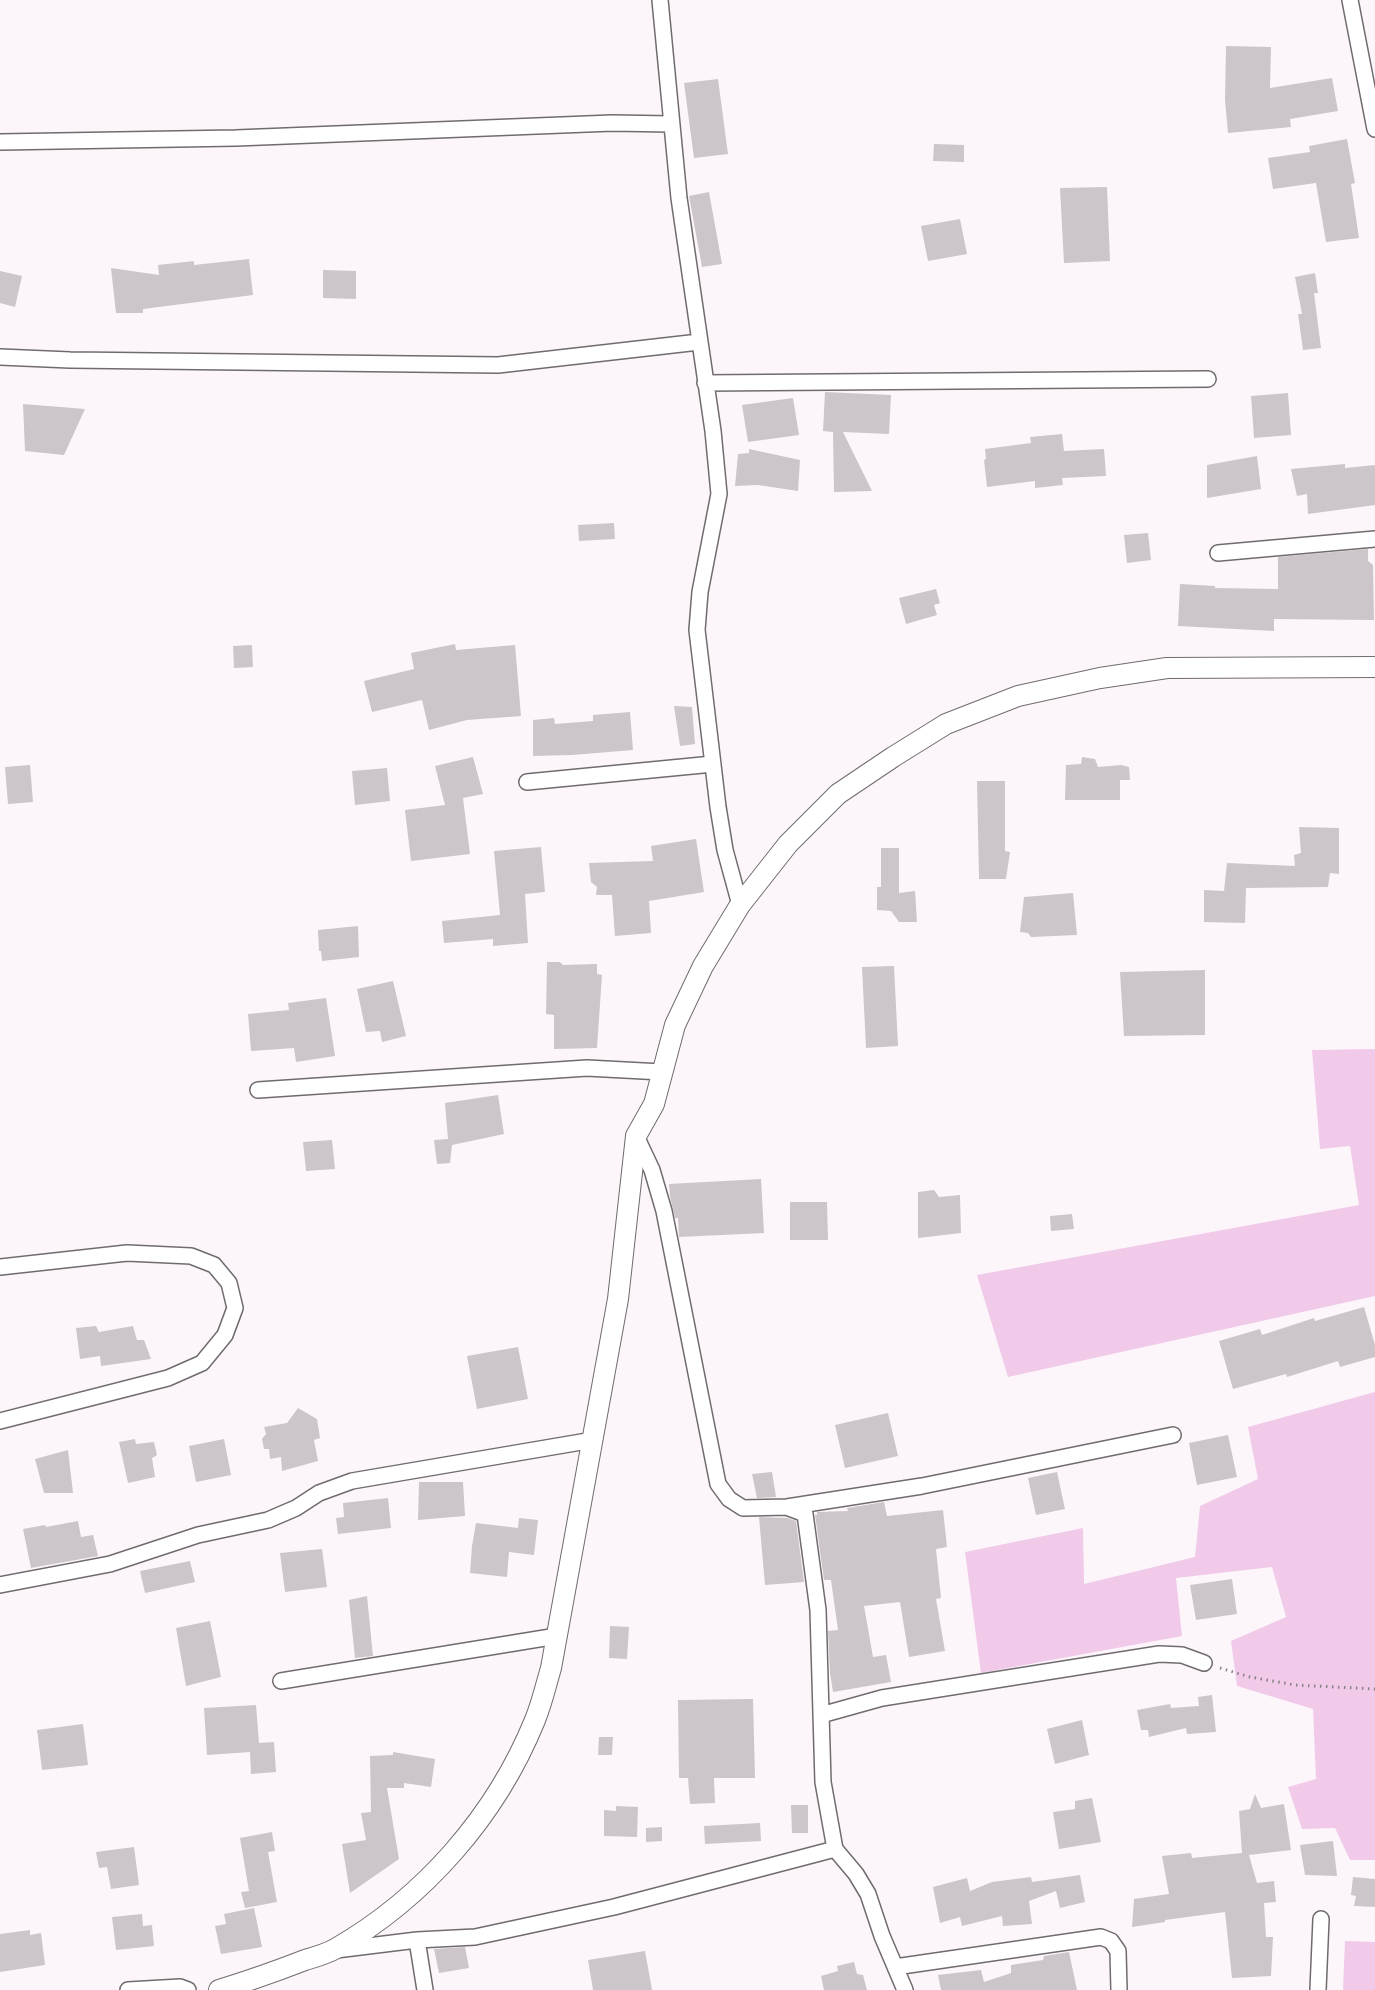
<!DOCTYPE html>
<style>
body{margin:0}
canvas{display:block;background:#fcf6fb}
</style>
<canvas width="1375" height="1990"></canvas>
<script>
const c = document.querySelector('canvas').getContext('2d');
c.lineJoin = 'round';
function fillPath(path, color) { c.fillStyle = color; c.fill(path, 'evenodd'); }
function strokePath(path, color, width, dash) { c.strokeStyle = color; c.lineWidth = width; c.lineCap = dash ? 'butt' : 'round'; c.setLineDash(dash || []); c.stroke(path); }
const green = new Path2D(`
 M1375,1049V1296L1008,1377L977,1275L1359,1205L1350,1146L1320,1149L1312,1050Z
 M1375,1392V1860H1350L1335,1828L1302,1829L1288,1787L1316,1779L1313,1709L1237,1686L1231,1641L1286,1617L1272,1567L1176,1578L1182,1636L981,1673L965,1552L1083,1528L1084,1584L1195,1557L1200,1506L1258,1479L1248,1427Z
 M1345,1941L1375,1942V1990H1343Z`);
const building = new Path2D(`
 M1226,46L1271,47L1270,88L1332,78L1338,111L1290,119L1291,127L1228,133L1225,100Z
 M718,79L728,154L694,158L684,83Z
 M1347,139L1355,183L1351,184L1359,238L1326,242L1316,183L1273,189L1268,158L1310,152L1309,146Z
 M934,144L964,145V162L933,161Z
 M1107,187L1110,261L1064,263L1060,188Z
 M709,192L722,264L702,267L689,196Z
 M960,219L967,254L928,261L921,226Z
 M249,259L253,295L143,309V313H116L111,268L159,275L158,265L194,261V265Z
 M323,270L356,271V299L323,298Z
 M0,271L22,276L15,307L0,303Z
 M1315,273L1318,293H1314L1321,348L1303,350L1298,314H1302L1295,277Z
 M825,392L891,395L889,434L843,432L872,491L834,492L833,432L823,431Z
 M1288,393L1291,435L1254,438L1251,396Z
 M793,398L799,435L748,442L742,405Z
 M23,404L85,409L64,455L25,451Z
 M1062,434L1064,451L1104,449L1106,476L1062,478L1063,485L1035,488V481L987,487L984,460L986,459L985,449L1031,443L1030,437Z
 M749,449L800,460L798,491L758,485L735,486L738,454L749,453Z
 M1257,456L1261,489L1207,498V465Z
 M1345,464V468L1375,465V505L1308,514L1307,494L1297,496L1291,469Z
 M614,523L615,539L579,541L578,525Z
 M1148,533L1151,560L1127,563L1124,535Z
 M1368,549V561L1373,565L1374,620L1274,619V631L1178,626L1180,584L1215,586V588L1278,589V557Z
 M936,589L940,603L934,605L937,615L906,624L899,598Z
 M455,644L456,650L515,645L521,716L467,720L429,730L422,700L372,712L364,681L414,669L411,653Z
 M252,645L253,667L234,668L233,646Z
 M674,706L692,707L695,744L680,746Z
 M630,712L633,750L572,755L533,756V720L554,718L555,724L593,721V715Z
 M473,757L483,794L463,798L470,854L411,861L405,810L445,805L435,766Z
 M1082,757L1095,759L1098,767L1121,765L1129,767L1130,780H1120V800H1065L1066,765L1081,764Z
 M30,765L33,802L8,804L5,767Z
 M387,768L390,801L355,805L352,771Z
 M977,781H1005V851L1010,852L1006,879H979Z
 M1299,827L1339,828V874L1330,873L1328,887L1246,888L1245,923L1204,922V890L1224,891L1227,863L1295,866L1294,855L1301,853Z
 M696,839L704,892L649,901L651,933L615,936L612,895H596L597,887L591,882L589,863L653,861L651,846Z
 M541,847L545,892L525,894L528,943L493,946V939L444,943L442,921L500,915L494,851Z
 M881,848H899V893L915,891L917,922H899L891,911L877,910V887H881Z
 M1073,893L1077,935L1031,937L1028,933L1020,932L1024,897Z
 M358,926L359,957L322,961L321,951H319L318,930Z
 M547,962H560L563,965L597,964V974L602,975L597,1048L554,1049V1015L546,1014Z
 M894,966L898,1046L866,1048L862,967Z
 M1205,970V1035L1124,1036L1120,972Z
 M393,981L406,1036L382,1042L380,1031L366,1032L357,989Z
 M326,998L335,1056L296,1062L294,1048L251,1051L248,1014L289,1010L288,1003Z
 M498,1095L504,1134L452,1145L450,1163L437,1164L434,1140L448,1139L445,1103Z
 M332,1140L335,1169L306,1171L303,1142Z
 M761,1179L764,1233L679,1237L678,1218H675L670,1196L669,1184Z
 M934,1190L939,1197L960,1195L961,1233L918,1238V1192Z
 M790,1202H827L828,1240H790Z
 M1072,1214L1074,1229L1051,1231L1050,1216Z
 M1364,1307L1375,1345V1357L1340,1367L1338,1361L1287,1377L1286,1374L1233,1389L1219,1341L1260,1329L1262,1335L1314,1318L1315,1321Z
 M96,1326L99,1332L133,1326L137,1340H144L151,1359L101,1366L100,1356L80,1359L76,1328Z
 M518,1347L528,1399L477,1409L467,1356Z
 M298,1408L317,1419L320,1438L314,1440L318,1461L282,1471L281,1457L270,1459L269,1449H264L262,1439L266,1434L264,1427L287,1423Z
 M888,1413L898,1456L845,1468L835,1425Z
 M1228,1435L1237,1477L1197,1485L1189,1443Z
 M135,1439L136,1444L154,1442L157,1455L152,1458L155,1477L128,1483L119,1442Z
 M224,1439L231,1475L196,1482L189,1446Z
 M68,1450L73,1493H44L35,1459Z
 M772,1472L776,1497L757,1498L752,1474Z
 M1057,1472L1065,1509L1036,1515L1028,1478Z
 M419,1482H463L465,1516L418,1520Z
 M388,1498L391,1528L338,1534L336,1518L344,1517L343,1503Z
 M884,1502L887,1516L943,1510L947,1547L936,1549L941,1598L936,1599L945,1651L909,1657L900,1602L864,1606L873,1657L886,1655L891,1682L833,1692L830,1673L828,1631L838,1630L831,1580H824L815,1515H817V1512L848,1511L847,1508Z
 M759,1517L787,1518L796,1521L804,1582L765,1585Z
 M519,1518L538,1520L534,1555L509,1552L507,1577L470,1573L472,1546L476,1523L518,1528Z
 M78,1521L81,1537L93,1535L98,1556L31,1568L23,1529L45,1525L46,1527Z
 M322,1549L327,1587L285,1592L280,1553Z
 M190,1561L195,1582L145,1593L140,1571Z
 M1232,1579L1237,1614L1196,1620L1190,1585Z
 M367,1596L373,1656L355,1658L349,1600Z
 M210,1621L221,1677L186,1686L176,1628Z
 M610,1626L629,1627L627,1659L609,1658Z
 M1212,1695L1216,1732L1187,1734L1186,1728L1149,1737L1148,1730H1141L1137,1710L1170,1704L1171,1708L1199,1706L1198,1697Z
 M753,1699L755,1778H714L715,1803L690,1804L688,1778H679L678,1700Z
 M256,1705L259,1743L274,1742L276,1772L251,1774L250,1752L207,1755L204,1708Z
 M1082,1720L1089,1755L1055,1764L1047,1729Z
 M83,1724L88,1765L42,1770L37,1730Z
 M599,1737H613L612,1755H598Z
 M393,1752L435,1759L431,1787L404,1783V1788H387L399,1859L350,1893L342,1844L366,1840L361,1813L371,1812L370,1756L393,1755Z
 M1255,1794L1261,1808L1284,1804L1291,1850L1249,1855L1257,1883L1274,1881L1276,1902L1264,1903L1266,1937H1273L1271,1976L1232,1978L1225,1912L1165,1920V1922L1132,1927L1134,1899L1169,1894L1162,1856L1191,1853L1192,1858L1242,1853L1239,1811L1250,1809Z
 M1092,1798L1101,1842L1059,1849L1053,1812L1075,1809V1801Z
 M791,1805H808V1833H792Z
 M616,1806L638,1807L637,1837L604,1836V1810L616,1811Z
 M760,1823L761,1841L705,1844L704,1826Z
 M662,1827V1841L646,1842V1828Z
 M272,1832L275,1851L268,1852L277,1902L245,1908L241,1892L249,1891L240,1838Z
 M1333,1841L1337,1876L1305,1875L1300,1845Z
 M134,1847L139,1885L111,1889L107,1867L99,1868L96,1852Z
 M1080,1875L1085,1902L1060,1908L1056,1891L1029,1901L1032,1924L1003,1926L1002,1916L962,1926L960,1917L940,1923L933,1887L967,1878L970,1891L992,1882L1031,1877L1032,1882Z
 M1353,1877L1375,1879V1907L1354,1906L1356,1896L1351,1895Z
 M254,1908L262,1947L221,1954L215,1926L226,1924L224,1914Z
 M142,1914L143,1926L152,1925L154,1946L116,1950L112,1917Z
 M30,1930V1935L41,1933L45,1965L0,1972V1934Z
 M465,1947L469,1968L439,1973L434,1949Z
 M645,1951L652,1990H593L588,1960Z
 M1069,1952L1077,1990H941L938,1975L981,1970L984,1982L1011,1973V1965L1043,1960L1044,1956Z
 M854,1962L857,1974L863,1975L867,1990H824L821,1976L838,1971L837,1966Z`);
const path = new Path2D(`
 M1220,1668L1250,1677L1295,1685L1375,1689`);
const minor = new Path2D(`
 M660,0L679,198L713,431L719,494L700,592L697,630L718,807L725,850L740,905
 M1350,0L1375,129
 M0,142L236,138L612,123L671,124
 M0,357L70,360L498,365L699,342
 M705,383L1208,379
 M1218,553L1375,539
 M527,782L713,764
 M258,1090L587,1068L662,1072
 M636,1136L652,1170L664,1211L718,1484L729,1499L743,1508L787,1507L922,1486L1173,1435
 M0,1267L127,1253L191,1256L214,1265L229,1283L235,1308L225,1335L202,1363L168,1378L0,1421
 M789,1508L805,1514L818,1610L823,1782L835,1849L856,1874L868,1894L882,1936L905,1990
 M0,1585L110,1564L198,1535L268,1520L296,1508L319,1493L352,1481L593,1440
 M281,1681L557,1636
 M821,1715L882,1698L1159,1654L1182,1655L1204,1663
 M417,1940L425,1990
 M336,1950L417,1940L475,1937L614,1907L835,1849
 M895,1967L1101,1937L1111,1941L1118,1951L1119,1990
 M128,1990L180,1987L188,1990
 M1318,1990L1321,1919`);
const secondary = new Path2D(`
 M219,1990C248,1981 277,1971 305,1960C315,1957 326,1954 335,1949C424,1898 496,1816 535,1720C542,1703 546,1685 551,1668L618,1299L636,1136L654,1104L675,1025L703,966L740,905L788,844L838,794L893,757L946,724L1018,696L1100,678L1167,668L1375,667`);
fillPath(green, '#f1caea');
fillPath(building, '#ccc6cb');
strokePath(minor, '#706b6f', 18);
strokePath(secondary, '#706b6f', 22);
strokePath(path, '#868285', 3, [1.5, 4.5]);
strokePath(minor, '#fff', 15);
strokePath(secondary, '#fff', 20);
</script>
